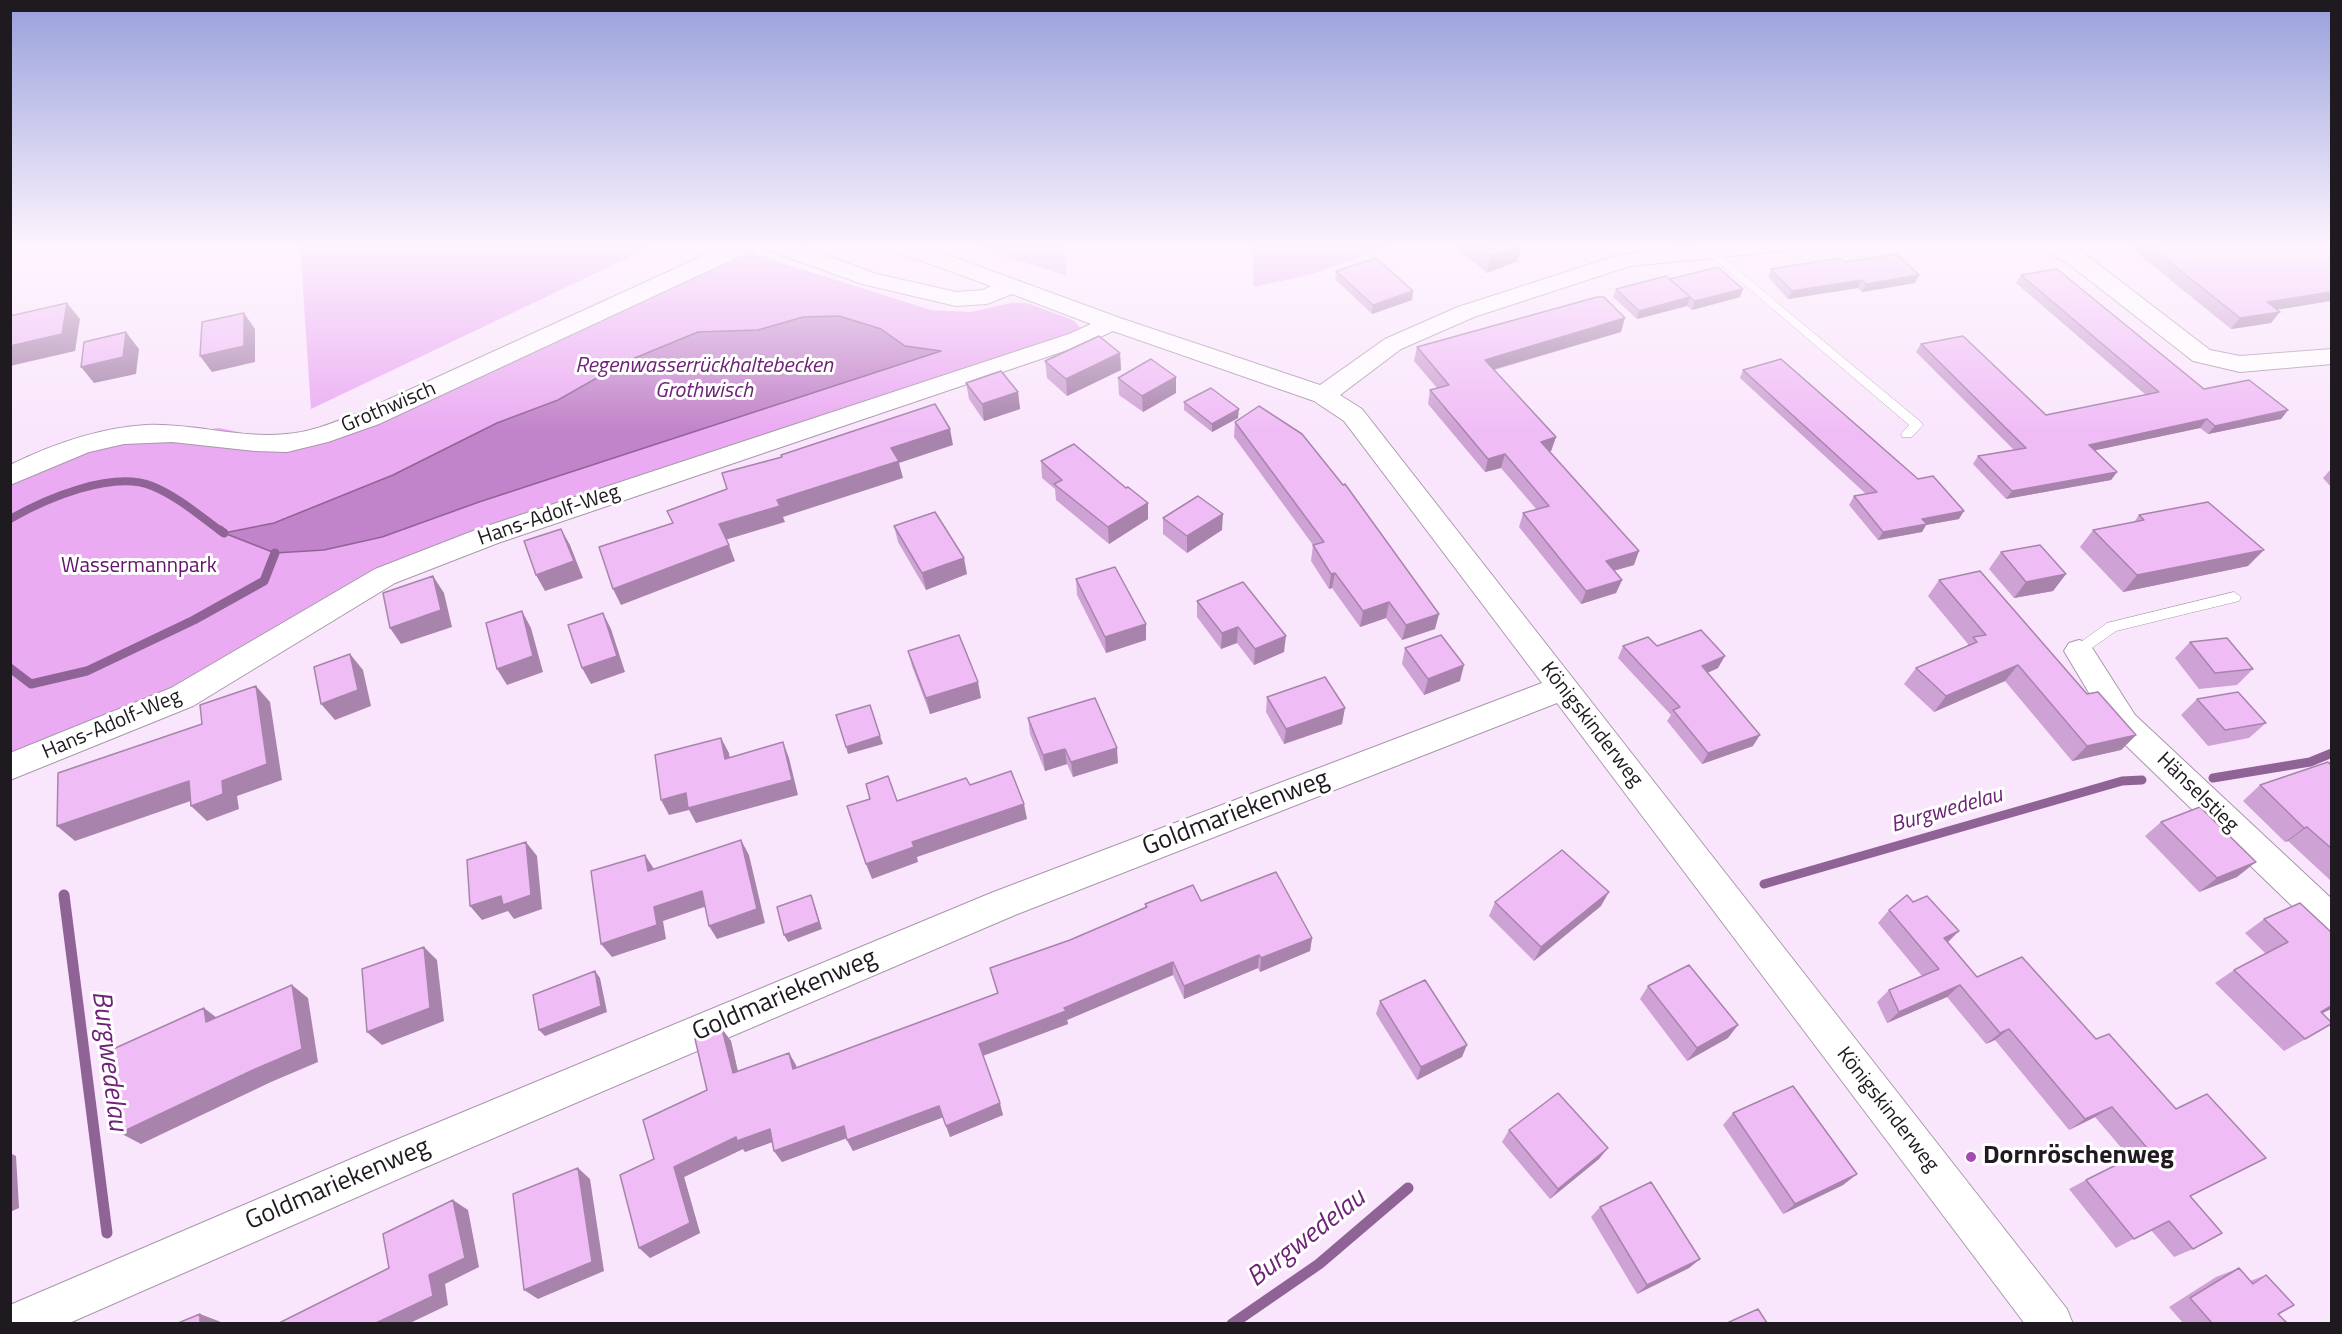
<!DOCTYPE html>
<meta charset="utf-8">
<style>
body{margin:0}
#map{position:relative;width:2342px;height:1334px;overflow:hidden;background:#fae6fc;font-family:"Titillium Web",sans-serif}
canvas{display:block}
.frame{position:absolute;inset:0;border:12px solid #1f1920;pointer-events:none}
</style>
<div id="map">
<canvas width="2342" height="1334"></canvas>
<div class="frame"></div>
</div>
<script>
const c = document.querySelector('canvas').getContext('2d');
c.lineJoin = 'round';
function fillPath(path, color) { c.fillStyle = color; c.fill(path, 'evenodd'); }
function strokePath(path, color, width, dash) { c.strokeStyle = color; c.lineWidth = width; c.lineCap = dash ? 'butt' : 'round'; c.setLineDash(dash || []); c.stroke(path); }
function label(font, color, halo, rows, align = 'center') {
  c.font = font + ' "Titillium Web",sans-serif'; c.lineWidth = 6; c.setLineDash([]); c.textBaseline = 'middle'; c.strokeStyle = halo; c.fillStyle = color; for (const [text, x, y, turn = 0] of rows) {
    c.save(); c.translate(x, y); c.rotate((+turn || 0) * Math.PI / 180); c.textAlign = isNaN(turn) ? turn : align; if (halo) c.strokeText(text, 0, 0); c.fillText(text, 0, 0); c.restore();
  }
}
const green = new Path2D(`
 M300,244H657L311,409Z
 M968,244H1063L1067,276Z
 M1252,244H1398L1309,275L1254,287Z
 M744,251L931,310L970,312L1011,303H1027L1073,320L1080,327L1072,335L388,570L175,690L11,756L10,483L93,449L145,438L219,428L292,443L332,439L391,419Z`);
const water = new Path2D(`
 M839,316L881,329L905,346L941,351L479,502L382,537L324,550L275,553L224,533L274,523L393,475L497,423L558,400L625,362L698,332L758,330L803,317Z`);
const streamFar2 = new Path2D(`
 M10,519C45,499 112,470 152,486C177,496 200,516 222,532`);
const streamFar1 = new Path2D(`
 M220,530L224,533
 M10,668L31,684L87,671L194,620L264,581L275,553
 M2213,778L2310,762L2332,753
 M1764,884L2122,781L2142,780`);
const stream = new Path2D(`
 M64,895L107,1233
 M1232,1324L1319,1264L1408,1188`);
const service = new Path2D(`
 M1710,247L1921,422L1923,425L1912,437H1902L1901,434L1909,425L1706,252V248Z
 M2234,592L2241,597L2239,601L2116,631L2079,657L2074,655L2072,651L2074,647L2107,623Z`);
const minor = new Path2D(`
 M729,244H758L755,249L379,424L328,442L287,452L255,451L172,442L124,444L89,452L10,485V465C53,444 98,428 146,425C193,423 240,439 287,434C313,432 337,421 361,412Z
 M762,244H794L877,274L956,292L983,290L991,286L889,249L886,244H918L1120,318L1320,385L1385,339L1458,307L1619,255L1717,244H1794L1791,249L1783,251L1630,266L1474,317L1401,349L1340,395L1362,409L2067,1309L2073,1324H2025L1557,703L1015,915L419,1170L67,1324H10V1305L391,1142L991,893L1542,683L1344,421L1314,401L1113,331L1085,344L498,543L395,583L193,706L10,780V753L171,688L375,569L478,529L1069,334L1091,324L1012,294L987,304L956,306L862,284L765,249Z
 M2033,244H2063L2081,251L2210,350L2240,356L2332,349V364L2240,372L2193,361L2065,261L2036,249Z
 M2079,640L2089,643L2135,715L2332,899V938L2320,933L2113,733L2064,651L2069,643Z`);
const wall = new Path2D(`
 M1451,244H1521L1522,245L1518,261L1487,273Z
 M2126,244H2331L2277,310L2271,323L2231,329Z
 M1844,262L1919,275L1915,283L1862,292L1858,288L1788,299L1768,277L1771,269Z
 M1336,271L1412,300L1372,314L1335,279Z
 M2021,275L2204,389L2288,410L2281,419L2208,434L2200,428L2095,450L2117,472L2111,480L2006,499L1973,464L1978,456L2014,450L1916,352L1921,344L2046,415L2146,395L2016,283Z
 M1670,279L1740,297L1692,310L1687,306L1637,319L1613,297L1616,289Z
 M1621,332L1494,370L1556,437L1551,451L1550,452L1634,565L1614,571L1622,580L1616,593L1581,604L1519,527L1523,513L1537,510L1501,468L1485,472L1428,404L1430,390L1437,388L1414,361L1417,347Z
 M1120,353L1121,370L1067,396L1047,378L1045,361Z
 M1743,370L1959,519L1926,525L1922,532L1878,540L1849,505L1854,496L1866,494L1740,378Z
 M1118,378L1176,393L1143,412L1119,395Z
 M966,383L1018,392L1020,409L984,421L969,399Z
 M1184,402L1238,418L1212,432L1184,410Z
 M1235,422L1435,629L1402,640L1386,618L1360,627L1332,588L1329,589L1311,561L1313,545L1234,437Z
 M1041,461L1148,519L1109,544L1056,500L1055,489L1042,478Z
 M2331,469V487L2323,478Z
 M2139,515L2248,566L2123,592L2080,547L2093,530L2134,522Z
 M1163,518L1222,530L1187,553L1163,534Z
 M894,526L967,574L926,590L898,542Z
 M2001,552L2066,574L2053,591L2014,598L1989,569Z
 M1076,579L1146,640L1106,653L1077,595Z
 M1939,580L2087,694L2136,735L2121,750L2072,761L2005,681L1934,712L1904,684L1916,668L1967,646L1968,644L1928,596Z
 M1197,601L1284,652L1254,665L1237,643L1221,649L1197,617Z
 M2190,642L2253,669L2237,685L2199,689L2175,658Z
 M1623,646H1657L1718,668L1707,673L1753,746L1702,764L1667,721L1671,715L1618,658Z
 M1405,648L1460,681L1424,695L1402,664Z
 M908,651L981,698L930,714L912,666Z
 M1267,697L1342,724L1284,744L1266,712Z
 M2197,699L2266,723L2249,738L2208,746L2181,715Z
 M1028,718L1118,763L1073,777L1067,764L1045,771L1030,734Z
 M2331,765V881L2288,841L2285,842L2243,801L2260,785Z
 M2161,822L2237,877L2199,892L2145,836Z
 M1201,901L1312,938L1310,951L1260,972L1258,968L1184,999L1173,975L1067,1020L1068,1024L983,1056L1003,1115L950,1137L943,1117L853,1151L846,1138L782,1162L774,1151L772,1142L745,1152L743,1149L684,1177L700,1233L650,1258L654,1159L707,1090L722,1029L731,1041L738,1072L789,1053L797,1068L997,993L990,968L1070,940L1145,907V904Z
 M1495,902L1601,906L1534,961L1489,916Z
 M1889,910L1948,942L1977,977L2022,957L2190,1196L2193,1249L2174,1257L2151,1230L2116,1248L2069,1189L2086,1180L2130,1158L2095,1117L2069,1130L1995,1040L1986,1044L1947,997L1887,1023L1877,1002L1889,990L1922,976L1878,923Z
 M2264,919L2331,932V1009L2322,1013L2311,1036L2284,1051L2215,983L2234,970L2266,954L2245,933Z
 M1648,986L1728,1038L1687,1061L1640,999Z
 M1380,1001L1462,1057L1417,1080L1376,1014Z
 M1733,1113L1857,1174L1843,1185L1783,1214L1723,1125Z
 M1509,1130L1599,1159L1550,1199L1502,1142Z
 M1600,1207L1700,1259L1689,1268L1637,1294L1591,1217Z
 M2239,1268L2250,1281L2266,1275L2278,1314L2287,1323H2183L2169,1307L2216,1277Z`);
const shadedWall = new Path2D(`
 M1522,245L1518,261L1487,273L1491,256Z
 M1919,275L1915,283L1862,292L1866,284Z
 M1862,280L1858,288L1788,299L1792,291Z
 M1743,289L1740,297L1692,310L1695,301Z
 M1413,291L1412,300L1372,314L1373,305Z
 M2331,292V301L2258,313L2267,302Z
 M1690,297L1687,306L1637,319L1639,311Z
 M67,303L80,319L75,351L10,366V346Z
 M2280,312L2271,323L2231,329L2240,318Z
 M244,313L255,329V362L212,372L200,356Z
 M1625,318L1621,332L1481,373L1485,360Z
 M126,332L139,349L136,374L94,383L81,367Z
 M1120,353L1121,370L1067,396L1066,379Z
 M1176,377V393L1143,412L1142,396Z
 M1018,392L1020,409L984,421L982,404Z
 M1239,409L1238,418L1212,432V424Z
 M2288,410L2281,419L2208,434L2215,426Z
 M2207,419L2200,428L2083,453L2089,445Z
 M950,429L953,445L899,463L903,478L783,517L785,522L725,540L719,524L777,500L891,448Z
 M1556,437L1551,451L1537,455L1541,442Z
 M1505,454L1501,468L1485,472L1488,459Z
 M2117,472L2111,480L2006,499L2012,491Z
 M1148,503V519L1109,544L1108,527Z
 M1964,511L1959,519L1926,525L1922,532L1878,540L1883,532L1922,519Z
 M1223,514L1222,530L1187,553V536Z
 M561,529L570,545L583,578L545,591L536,575Z
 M729,545L735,561L621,605L613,589Z
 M2264,550L2248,566L2123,592L2137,575Z
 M1639,551L1634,565L1601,574L1606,561Z
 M964,558L967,574L926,590L922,573Z
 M1335,573L1332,588L1329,589L1331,574Z
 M2066,574L2053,591L2014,598L2026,582Z
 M433,576L444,593L452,627L401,644L390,628Z
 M1622,580L1616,593L1581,604L1586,591Z
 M1389,602L1386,618L1360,627L1363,611Z
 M522,611L531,628L543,672L507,685L497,669Z
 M603,613L611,629L625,672L591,684L582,668Z
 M1439,614L1435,629L1402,640L1406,625Z
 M1146,624V640L1106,653L1105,637Z
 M1238,627L1237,643L1221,649L1222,633Z
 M1286,636L1284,652L1254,665L1255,649Z
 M350,654L363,670L371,706L335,720L321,704Z
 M1725,656L1718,668L1696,678L1702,666Z
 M1464,665L1460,681L1424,695L1428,679Z
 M2018,665L2005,681L1934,712L1946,696Z
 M978,682L981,698L930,714L926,698Z
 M256,686L270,702L282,780L237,796L239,809L207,821L191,806L222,781Z
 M1345,708L1342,724L1284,744L1286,729Z
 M1760,735L1753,746L1702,764L1708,753Z
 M2136,735L2121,750L2072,761L2087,746Z
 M880,736L883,744L848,754L846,747Z
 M721,738L729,753L732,774L725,759Z
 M783,742L789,758L798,795L696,823L689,810L669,815L661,800Z
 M1117,748L1118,763L1073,777L1071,762Z
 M1065,749L1067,764L1045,771L1043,755Z
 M189,781L205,796L75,841L57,826Z
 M1024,804L1027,819L917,857L918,862L872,879L866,864L912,842Z
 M2307,827L2288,841L2285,842L2304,828Z
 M741,840L749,855L765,923L717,939L709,926Z
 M526,842L537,856L542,909L514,919L508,911L482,920L470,906Z
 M645,855L654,869L648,871Z
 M2256,862L2237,877L2199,892L2217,878Z
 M702,891L710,905L663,921L666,939L612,957L601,944L654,907Z
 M1609,892L1601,906L1534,961L1541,947Z
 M811,895L814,903L822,929L788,942L784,935Z
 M1959,931L1946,944L1944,938Z
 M1312,938L1310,951L1260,972L1261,958Z
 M424,947L437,960L444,1021L382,1045L367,1032Z
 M1259,955L1258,968L1184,999V986Z
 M1173,962V975L1067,1020L1068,1024L982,1056L979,1044Z
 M595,971L600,978L607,1012L545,1036L539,1030Z
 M292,985L308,998L318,1062L271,1082L141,1144L120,1133Z
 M1960,985L1947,997L1887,1023L1899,1012Z
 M2331,1006V1009L2299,1025L2321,1012Z
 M204,1008L221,1021L206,1022Z
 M1738,1025L1728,1038L1687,1061L1697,1048Z
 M722,1029L731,1041L741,1085L733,1073Z
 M2009,1029L1995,1040L1986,1044L2000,1033Z
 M1467,1045L1462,1057L1417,1080L1421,1067Z
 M789,1053L796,1065L800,1081L793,1069Z
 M1000,1103L1003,1115L950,1137L946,1126Z
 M939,1106L944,1117L853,1151L847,1140Z
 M2112,1107L2095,1117L2069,1130L2085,1119Z
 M844,1126L850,1137L782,1162L774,1151Z
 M770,1129L778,1140L745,1152L743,1149L684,1177L700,1233L650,1258L639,1248L674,1167L736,1137Z
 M1608,1148L1599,1159L1550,1199L1558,1189Z
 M10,1153L16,1156L19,1208L10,1212Z
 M578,1168L590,1179L604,1271L538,1299L524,1290Z
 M1857,1174L1843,1185L1783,1214L1795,1204Z
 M453,1200L468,1210L479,1267L445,1284L448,1305L410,1323H376L429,1275Z
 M1700,1259L1689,1268L1637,1294L1647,1285Z
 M200,1314L221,1322V1323H200Z`);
const building = new Path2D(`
 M1475,244H1521L1522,245L1491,256Z
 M2147,244H2331V292L2267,302L2280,312L2240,318Z
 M1897,254L1919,275L1866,284L1862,280L1792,291L1771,269L1840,258L1844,262Z
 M1376,258L1413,291L1373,305L1336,271Z
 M1718,267L1743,289L1695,301L1690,297L1639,311L1616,289L1666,276L1689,296L1670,279Z
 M2057,269L2204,389L2249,380L2288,410L2215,426L2207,419L2089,445L2117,472L2012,491L1978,456L2026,448L1921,344L1963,336L2046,415L2159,392L2021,275Z
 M1597,297H1604L1625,318L1485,360L1556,437L1541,442L1639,551L1606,561L1622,580L1586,591L1523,513L1549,506L1505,454L1488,459L1430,390L1449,385L1417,347Z
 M67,303L62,334L10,346V316Z
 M244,313V346L200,356L202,322Z
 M126,332L123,357L81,367L84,342Z
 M1099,336L1120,353L1066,379L1045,361Z
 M1151,359L1176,377L1142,396L1118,378Z
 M1781,359L1918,479L1933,476L1964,511L1922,519L1927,524L1883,532L1854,496L1877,492L1743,370Z
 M1001,371L1018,392L982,404L966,383Z
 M1211,388L1239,409L1212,424L1184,402Z
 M935,404L950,429L891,448L899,461L777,500L780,506L719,524L729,545L613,589L599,547L673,523L667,511L727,489L722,473L782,457L781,455Z
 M1259,406L1302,434L1343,485L1345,484L1439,614L1406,625L1389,602L1363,611L1335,573L1331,574L1313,545L1324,542L1235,422Z
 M1074,444L1126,488L1128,487L1148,503L1108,527L1054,484L1062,480L1041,461Z
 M1198,496L1223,514L1187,536L1163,518Z
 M2208,502L2264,550L2137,575L2093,530L2144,520L2139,515Z
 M935,512L964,558L922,573L894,526Z
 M561,529L574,561L536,575L524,541Z
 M2040,545L2066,574L2026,582L2001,552Z
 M1115,567L1146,624L1105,637L1076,579Z
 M1980,571L2087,694L2098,692L2136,735L2087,746L2018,665L1946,696L1916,668L1977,642L1973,637L1986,635L1939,580Z
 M433,576L441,610L390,628L383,593Z
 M1243,582L1286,636L1255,649L1238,627L1222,633L1197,601Z
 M522,611L533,656L497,669L486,623Z
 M603,613L617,656L582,668L568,625Z
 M1701,630L1725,656L1702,666L1760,735L1708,753L1673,710L1680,707L1623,646L1648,637L1657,646Z
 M959,635L978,682L926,698L908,651Z
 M1441,635L1464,665L1428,679L1405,648Z
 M2227,638L2253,669L2215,673L2190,642Z
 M350,654L358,690L321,704L314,667Z
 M1325,677L1345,708L1286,729L1267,697Z
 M256,686L267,764L222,781L223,794L191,806L189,781L57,826L58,773L202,724L200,705Z
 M2238,692L2266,723L2225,730L2197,699Z
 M1095,698L1117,748L1071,762L1065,749L1043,755L1028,718Z
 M870,705L880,736L846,747L836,715Z
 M721,738L725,759L783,742L792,780L688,808L686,793L661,800L655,755Z
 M2328,762L2331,765V848L2307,827L2304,828L2260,785Z
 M1011,771L1024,804L912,842L914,847L866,864L847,806L870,799L866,784L888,776L897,801L966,778L970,785Z
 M2200,807L2256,862L2217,878L2161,822Z
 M741,840L757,909L709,926L702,891L654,907L657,925L601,944L591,871L645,855L648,871Z
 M526,842L531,895L503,905L501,896L470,906L467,860Z
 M1562,850L1609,892L1541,947L1495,902Z
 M1276,872L1312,938L1261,958L1259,955L1184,986L1173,962L1064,1008L1066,1011L979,1044L1000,1103L946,1126L939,1106L847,1140L844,1126L774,1151L770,1129L737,1141L736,1137L674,1167L690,1223L639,1248L620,1175L654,1159L643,1120L707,1090L695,1039L722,1029L733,1073L789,1053L793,1069L998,993L990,968L1070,940L1147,907L1145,904L1193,885L1201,901Z
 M811,895L819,922L784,935L777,907Z
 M1907,895L1913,902L1927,896L1959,931L1944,938L1977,977L2022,957L2096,1039L2109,1034L2176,1109L2207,1094L2266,1158L2190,1196L2222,1233L2193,1249L2169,1221L2134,1239L2086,1180L2148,1149L2112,1107L2085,1119L2009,1029L2000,1033L1960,985L1899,1012L1889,990L1939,969L1889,910Z
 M2300,903L2331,932V1006L2321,1012L2331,1022V1024L2305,1039L2234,970L2288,942L2264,919Z
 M424,947L430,1008L367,1032L362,969Z
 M1689,965L1738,1025L1697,1048L1648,986Z
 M595,971L601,1006L539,1030L533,995Z
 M1425,980L1467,1045L1421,1067L1380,1001Z
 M292,985L302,1049L253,1070L120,1133L111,1050L204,1008L206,1022Z
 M1793,1086L1857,1174L1795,1204L1733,1113Z
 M1558,1093L1608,1148L1558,1189L1509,1130Z
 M578,1168L592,1262L524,1290L513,1194Z
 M1651,1182L1700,1259L1647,1285L1600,1207Z
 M453,1200L465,1258L429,1275L433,1296L376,1323H279L389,1268L383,1234Z
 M2239,1268L2253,1284L2266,1275L2294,1305L2278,1314L2287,1323H2212L2190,1298Z
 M1758,1309L1767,1323H1727Z
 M200,1314V1323H178Z`);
const markers = [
 [1971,1157,6,"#a649b3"]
];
const streetNames = [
 ["Grothwisch",389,408,-23],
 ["Hans-Adolf-Weg",549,516,-19],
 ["Hans-Adolf-Weg",112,725,-23],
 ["Königskinderweg",1591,725,52],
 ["Hänselstieg",2197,793,44],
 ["Königskinderweg",1887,1110,52]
];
const parkNames = [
 ["Wassermannpark",139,567]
];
const waterNames = [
 ["Regenwasserrückhaltebecken",704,367],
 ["Grothwisch",704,392],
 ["Burgwedelau",1947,811,-16]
];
const nearStreetnames = [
 ["Goldmariekenweg",1236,814,-21],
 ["Goldmariekenweg",785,996,-23],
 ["Goldmariekenweg",338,1185,-23]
];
const nearPoinames = [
 ["Dornröschenweg",1983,1157]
];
const nearWaternames = [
 ["Burgwedelau",108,1061,83],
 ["Burgwedelau",1307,1239,-38]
];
fillPath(green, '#eaabf2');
fillPath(water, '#c183c9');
strokePath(water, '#906396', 1.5);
strokePath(streamFar2, '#906396', 8);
strokePath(streamFar1, '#906396', 9);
strokePath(stream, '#906396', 11);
strokePath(service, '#a997ac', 1);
strokePath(minor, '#a997ac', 2);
fillPath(service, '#fff');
fillPath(minor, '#fff');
fillPath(wall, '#cea2d4');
fillPath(shadedWall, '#a884ac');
fillPath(building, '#f0bcf6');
strokePath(building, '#a884ac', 1.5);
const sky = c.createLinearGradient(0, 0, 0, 431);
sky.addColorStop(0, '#98a0dc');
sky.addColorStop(0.57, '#fdf4fe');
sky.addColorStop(1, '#fdf4fe00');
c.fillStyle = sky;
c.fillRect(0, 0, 2342, 431);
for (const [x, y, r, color] of markers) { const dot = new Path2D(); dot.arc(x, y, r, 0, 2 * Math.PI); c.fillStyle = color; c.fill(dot); strokePath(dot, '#fff', 2); }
label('21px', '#1f1920', '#fff', streetNames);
label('21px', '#61136b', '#fff', parkNames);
label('italic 22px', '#6e2378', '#fff', waterNames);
label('26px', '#1f1920', '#fff', nearStreetnames);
label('bold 26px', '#1f1920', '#fff', nearPoinames, 'left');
label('italic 27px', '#6e2378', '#fff', nearWaternames);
</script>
